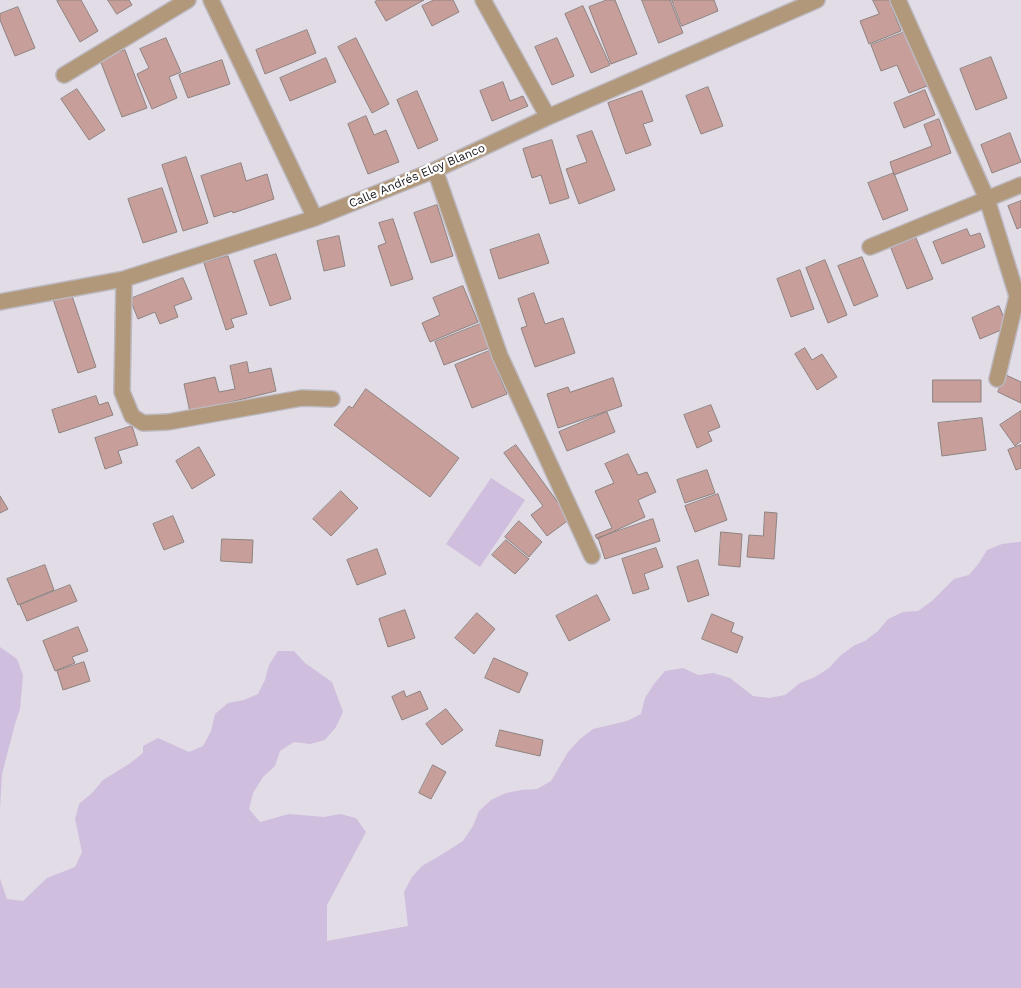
<!DOCTYPE html>
<meta charset="utf-8">
<style>
body{margin:0}
canvas{display:block;background:#e1dce6}
</style>
<canvas width="1021" height="988"></canvas>
<script>
const c = document.querySelector('canvas').getContext('2d');
c.lineJoin = 'round';
function fillPath(path, color) { c.fillStyle = color; c.fill(path, 'evenodd'); }
function strokePath(path, color, width, dash) { c.strokeStyle = color; c.lineWidth = width; c.lineCap = dash ? 'butt' : 'round'; c.setLineDash(dash || []); c.stroke(path); }
function label(font, color, halo, rows, align = 'center') {
  c.font = font + ' "Work Sans",sans-serif'; c.lineWidth = 4.5; c.setLineDash([]); c.textBaseline = 'middle'; c.strokeStyle = halo; c.fillStyle = color; for (const [text, x, y, turn = 0] of rows) {
    c.save(); c.translate(x, y); c.rotate((+turn || 0) * Math.PI / 180); c.textAlign = isNaN(turn) ? turn : align; if (halo) c.strokeText(text, 0, 0); c.fillText(text, 0, 0); c.restore();
  }
}
const green = new Path2D(`
 M491,478L525,500L480,567L446,544Z
 M1018,542H1021V988H0V878L2,885L7,899L23,901L47,878L75,867L82,852L75,819L79,804L92,793L103,780L129,764L143,753V746L158,738L189,752L203,746L211,731L215,714L228,703L244,700L258,694L265,680L269,665L278,651H294L305,663L332,682L343,712L336,727L325,740L310,744L294,742L280,751L275,766L263,777L253,793L249,809L260,822L289,814L324,817L340,814L356,818L366,832L327,905V941L408,926L404,892L412,877L422,866L436,858L463,841L473,826L479,811L491,800L506,793L521,790L537,789L551,781L568,752L580,739L593,729L627,721L641,714L645,698L654,684L665,671L683,668L698,675L713,673L730,678L753,696L769,698L785,695L800,683L815,677L829,668L841,655L855,645L865,641L878,631L888,619L903,612L918,611L932,601L954,579L969,575L979,563L987,550L1002,544Z
 M0,647L17,659L23,675L20,709L15,724L2,774L0,809Z`);
const building = new Path2D(`
 M60,0H81L98,31L80,42L57,1Z
 M108,0H129L132,5L117,14Z
 M378,0H424L386,21L375,2Z
 M434,0H453L459,12L432,26L422,6Z
 M607,0H615L637,54L611,64L589,7Z
 M642,0H670L683,33L659,43Z
 M672,0H714L718,11L682,26Z
 M873,0H889L901,31L869,44L860,21L879,14Z
 M583,6L610,65L591,73L565,14Z
 M18,7L35,48L15,56L0,20V14Z
 M307,30L316,53L265,74L256,50Z
 M905,32L927,86L909,93L897,65L881,71L871,45Z
 M166,38L181,72L169,77L177,98L152,109L137,74L149,68L140,49Z
 M356,38L389,104L372,113L338,47Z
 M557,38L574,76L552,85L535,47Z
 M125,50L147,108L122,117L100,60Z
 M991,57L1007,98L976,110L960,69Z
 M326,58L336,82L290,101L280,78Z
 M222,60L230,84L188,98L179,75Z
 M503,82L510,101L523,96L528,106L492,121L480,91Z
 M708,87L723,126L701,134L686,96Z
 M77,89L105,130L89,140L61,99Z
 M925,90L935,115L904,128L894,103Z
 M417,91L438,140L418,149L397,100Z
 M642,91L653,121L643,124L651,145L626,154L608,103Z
 M366,116L374,135L386,130L399,162L368,174L348,124Z
 M939,119L951,153L894,175L890,162L932,146L924,125Z
 M592,131L615,190L579,204L566,169L587,162L577,136Z
 M1010,133L1021,162L992,173L981,145Z
 M552,140L569,198L550,204L541,175L532,178L523,149Z
 M186,157L208,223L183,231L162,165Z
 M241,163L246,181L267,174L274,199L233,213L232,211L214,217L201,176Z
 M894,173L908,210L883,220L868,183Z
 M162,188L177,232L143,243L128,199Z
 M1021,201V227L1017,229L1008,206Z
 M437,205L453,256L431,263L414,213Z
 M393,219L413,279L391,286L378,246L386,243L379,223Z
 M967,229L970,236L980,233L985,247L942,264L933,242Z
 M539,234L549,263L499,279L490,250Z
 M339,236L345,266L324,271L317,241Z
 M916,238L933,279L907,289L891,248Z
 M276,254L291,299L270,306L254,261Z
 M228,256L247,314L231,319L234,327L226,330L204,263Z
 M862,257L878,296L854,306L838,266Z
 M825,260L847,315L828,323L806,268Z
 M800,270L814,309L791,317L777,279Z
 M183,278L192,299L174,306L178,317L160,324L155,312L138,319L130,299Z
 M463,286L478,322L430,342L422,323L440,315L433,298Z
 M71,293L96,367L78,373L53,299Z
 M534,293L545,324L563,318L575,353L535,367L521,328L527,326L518,299Z
 M999,306L1008,327L980,339L972,318Z
 M480,324L489,348L444,365L435,342Z
 M805,348L812,360L822,354L837,377L817,390L795,354Z
 M489,351L507,394L472,408L455,365Z
 M247,362L249,373L271,368L276,391L190,412L184,384L215,377L219,392L235,389L230,366Z
 M1006,375L1021,382V403L998,392Z
 M613,378L622,406L558,428L547,394L568,387L570,392Z
 M933,380H981V402H933Z
 M366,389L459,458L430,497L334,425L349,406L352,408Z
 M96,396L99,405L108,402L113,415L59,433L52,410Z
 M711,405L720,427L708,432L712,441L697,448L684,415Z
 M1021,411V441L1015,446L1000,425Z
 M607,412L615,432L567,451L559,432Z
 M982,418L986,450L942,456L938,423Z
 M132,426L138,445L118,451L122,463L105,469L95,438Z
 M516,445L570,519L547,536L531,515L543,506L504,453Z
 M1021,445V468L1016,470L1008,450Z
 M199,447L215,475L192,489L176,461Z
 M628,454L638,475L647,472L656,492L638,500L645,517L597,539L595,535L612,528L595,491L614,483L605,464Z
 M707,470L715,493L685,503L677,480Z
 M341,491L358,508L331,536L313,519Z
 M718,494L727,520L695,532L685,506Z
 M0,496L8,509L0,513Z
 M765,512L777,513L774,559L747,557L749,535L763,536Z
 M173,516L184,542L164,550L153,524Z
 M653,519L660,541L605,559L598,538Z
 M519,521L542,542L529,557L505,537Z
 M721,532L742,534L740,567L719,565Z
 M222,539L253,540L252,563L221,561Z
 M506,540L529,559L515,574L492,555Z
 M656,548L663,567L644,574L649,589L633,594L622,559Z
 M377,549L386,574L357,585L347,560Z
 M698,560L709,595L688,602L677,567Z
 M45,565L54,590L18,605L7,579Z
 M70,585L77,601L27,621L20,605Z
 M597,595L610,620L569,641L556,616Z
 M405,610L415,638L388,647L379,619Z
 M477,613L495,629L474,654L455,638Z
 M712,614L734,623L731,632L743,637L737,653L702,639Z
 M78,627L88,651L72,657L75,663L55,671L43,641Z
 M494,658L528,673L519,693L485,678Z
 M84,662L90,681L63,690L57,671Z
 M404,691L406,697L420,691L428,709L402,720L392,697Z
 M446,709L463,730L442,745L426,724Z
 M500,730L543,740L540,756L496,746Z
 M433,765L446,772L431,799L419,793Z`);
const street = new Path2D(`
 M211,0L315,218
 M483,0L548,117
 M898,0L987,199L1017,296L997,379
 M64,75L188,0
 M435,170L500,356L592,556
 M870,247L1021,185
 M124,279L122,392L132,416L143,423L168,422L302,398L332,399
 M0,302L124,279L315,218L435,170L548,117L817,0`);
const streetNames = [
 ["Calle Andrés Eloy Blanco",417,176,-23]
];
fillPath(green, '#cfbede');
fillPath(building, '#c89e9a');
strokePath(building, '#8d8381', 1);
strokePath(street, '#bdb9c1', 18);
strokePath(street, '#b1987b', 15);
label('12px', '#19171a', '#fff', streetNames);
</script>
